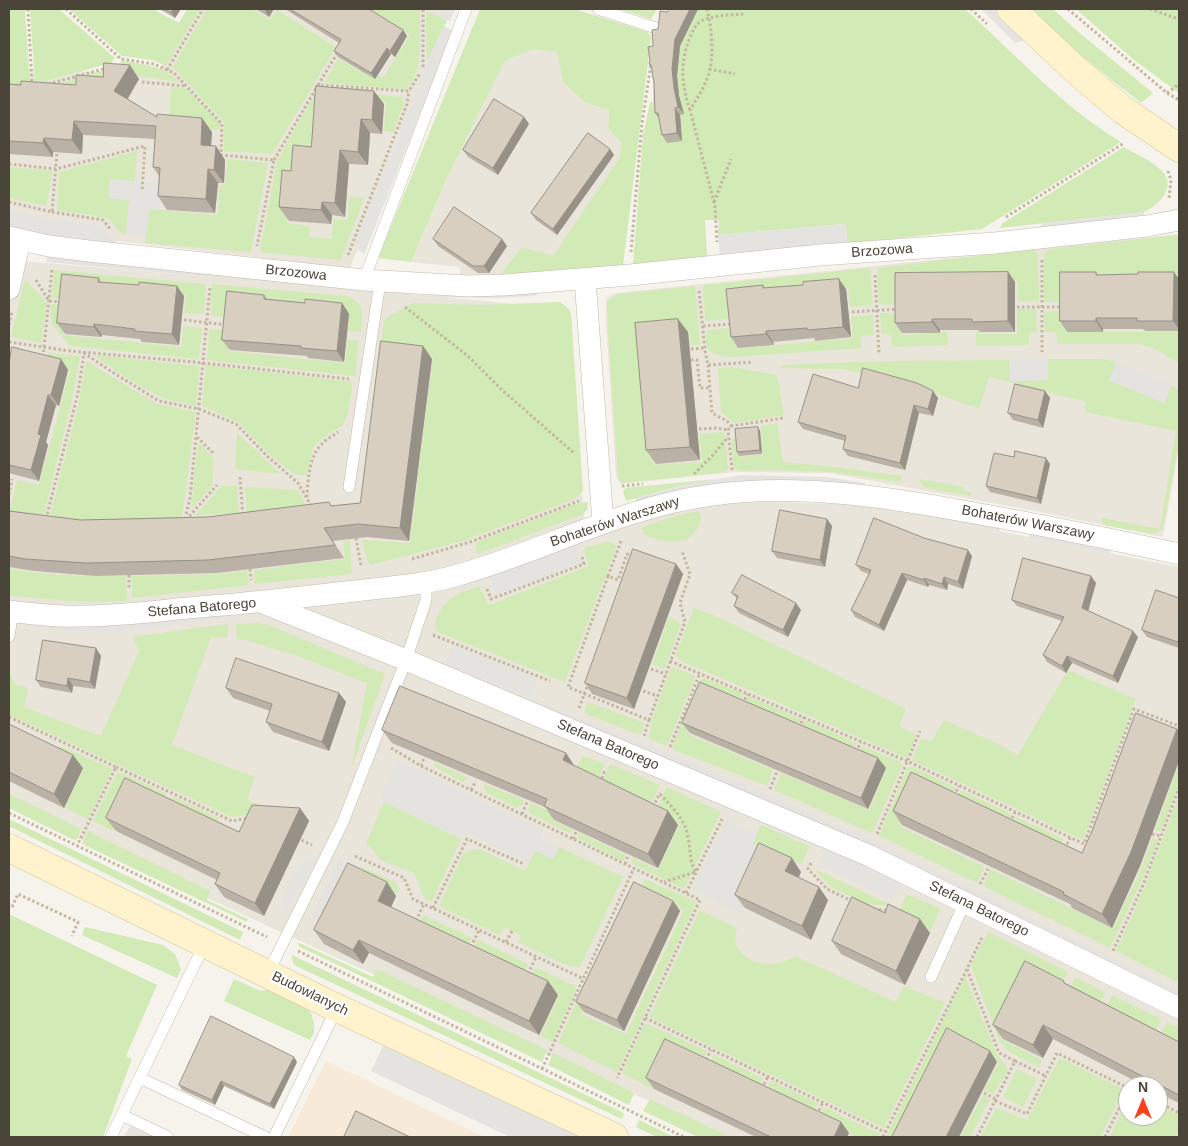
<!DOCTYPE html>
<meta charset="utf-8">
<style>
body{margin:0}
#map{position:relative;width:1188px;height:1146px;overflow:hidden;background:#f6f3ec;font-family:Arial,sans-serif}
canvas{display:block}
.frame{position:absolute;inset:0;border:10px solid #4b4439;pointer-events:none}
.north{position:absolute;left:1118px;top:1076px;width:50px;height:50px;box-sizing:border-box;background:#fff;border:1px solid #b7b4b0;border-radius:50%;rotate:0deg;font-size:14px;font-weight:700;line-height:20px;text-align:center;color:#4b4439}
.north::after{content:'';display:block;margin:auto;width:18px;height:22px;background:#fc3f1d;clip-path:polygon(50% 0,100% 100%,50% 72%,0 100%)}
</style>
<div id="map">
<canvas width="1188" height="1146"></canvas>
<div class="frame"></div>
<div class="north">N</div>
</div>
<script>
const c = document.querySelector('canvas').getContext('2d');
c.lineJoin = 'round';
function fillPath(path, color) { c.fillStyle = color; c.fill(path, 'evenodd'); }
function strokePath(path, color, width, dash) { c.strokeStyle = color; c.lineWidth = width; c.lineCap = dash ? 'butt' : 'round'; c.setLineDash(dash || []); c.stroke(path); }
function label(font, color, halo, rows, align = 'center') {
  c.font = font + ' Arial,sans-serif'; c.lineWidth = 4.5; c.setLineDash([]); c.textBaseline = 'middle'; c.strokeStyle = halo; c.fillStyle = color; for (const [text, x, y, turn = 0] of rows) {
    c.save(); c.translate(x, y); c.rotate((+turn || 0) * Math.PI / 180); c.textAlign = isNaN(turn) ? turn : align; if (halo) c.strokeText(text, 0, 0); c.fillText(text, 0, 0); c.restore();
  }
}
const residential = new Path2D(`
 M197,9H443L435,31L416,103L350,268L39,232L9,225V68L156,75Z
 M533,49L557,52L586,103L609,110L608,128L621,143L620,157L553,257L522,247L498,277H460V267L411,262L446,180L505,61Z
 M1179,234V448L1163,537L1035,511L829,473L736,472L620,484L616,476L606,320V298L617,293Z
 M9,260L363,289L564,309L586,536L719,500L869,505L1179,567V1137H727L9,807ZM1128,1086H1158V1116H1128Z`);
const commercial = new Path2D(`
 M326,1061L485,1137H288Z`);
const industrial = new Path2D(`
 M130,1126L153,1137H124Z`);
const green = new Path2D(`
 M9,9H25L30,90L9,88Z
 M30,9H59L115,58L111,63L35,84Z
 M69,9H153L179,23L187,9H200L166,66L153,60L122,56Z
 M207,9H251L271,20L277,10L336,47L272,154L224,151V122L180,75L172,68Z
 M371,9H420C419,31 425,75 405,89L324,83L338,59L358,70L362,66L383,78L410,35Z
 M480,9H574L648,32L651,38L623,265L498,277L522,247L553,256L620,157L621,143L608,128L609,110L586,103L563,82L557,52L533,49L505,61L446,180L411,262L378,258Z
 M620,9H657L651,19Z
 M674,9H965C1014,53 1065,109 1121,142L982,229L847,244L846,224L718,235L719,220H705L707,257L633,265L643,135L650,102H653L654,69Z
 M1030,9H1053L1082,35L1153,93L1141,103L1079,54Z
 M1076,9H1179V93L1134,60Z
 M426,11L447,20L427,62Z
 M122,61C144,64 163,66 180,82L139,76L112,75L111,88L36,90L115,67Z
 M171,87L186,88L220,123L219,130L169,126Z
 M318,89L402,97L404,103L393,132L384,131L386,102L323,97L318,157L291,181L287,223L310,226L309,237L332,239L333,219L348,220L349,197L364,198L341,260L260,252L277,161Z
 M1124,147C1136,154 1151,161 1161,170C1178,186 1159,205 1144,212L1000,228L1003,223Z
 M137,151L135,182L110,180L109,198L129,200L126,234L120,232L108,218L57,210L59,172Z
 M228,159L268,163L251,252L145,243L149,209L218,215L219,185H225Z
 M9,167L53,171L46,206L9,198Z
 M1179,235V281L1066,302H1044V254L1050,249Z
 M1034,249L1038,255L1039,301L1018,302V281L899,282V304L882,305L879,303L877,268Z
 M870,268L873,305L850,307L848,288L732,298L733,318L707,321L705,319L703,288L704,285Z
 M54,270L206,284L204,314L184,313L186,295L67,283L66,299L52,298Z
 M25,279L47,303L41,343L11,337Z
 M212,284L346,296C366,304 363,314 361,332L348,331L350,313L234,301L232,318L211,316Z
 M695,286L700,345H691L689,331L642,335L654,465L702,462L699,434L722,432L725,435L728,470L724,472L622,483L618,477L608,335L607,301L618,294Z
 M560,302L567,307L571,313L583,491L572,500L465,540L371,565L368,562L362,540L410,543L433,357L389,351L376,379L384,322L388,317L413,303L482,305Z
 M51,304L65,305L63,335L182,347L183,326L202,328L199,359L70,346L51,323Z
 M1017,309H1036L1037,332L1029,333V345L976,346V331H979V334H1017Z
 M1048,311H1065V332H1179V363L1153,348L1139,344H1057L1056,332H1045L1044,312Z
 M880,313H900L901,335L947,332L948,345L892,347L891,335L881,333Z
 M873,315L874,335L861,336L862,348L733,357C715,356 700,353 708,330L735,327L737,349L853,338L851,317Z
 M212,329L230,331L228,351L345,363L348,339L359,341L355,376L207,360L209,331Z
 M48,353L80,356L73,395L44,515L10,511L17,480L39,485L70,370L46,362Z
 M93,355L199,366L196,406L162,398L131,381Z
 M1048,359H1103L1117,362L1109,380L1164,403L1172,385L1179,391V442L1163,528L1154,534L1104,525L1102,523V518L1160,529L1176,431L1085,412L1086,402L989,377L979,409L926,390L843,369L780,368L782,365L888,361L1009,360L1010,381L1048,380Z
 M86,361L157,404L196,412L182,517L96,521L50,516L79,402Z
 M206,365L353,382L347,416L343,425L329,433L314,446L306,476L294,474L270,455L238,422L202,406Z
 M732,367L777,375L784,415L733,423L730,418L721,413L718,368Z
 M777,423L783,462L818,465L902,476L899,482L831,472L769,470L740,471L734,468L731,439L737,438L739,457L763,455L761,426Z
 M237,433L281,474L235,469Z
 M198,442L214,459L212,486L191,509Z
 M715,479L675,487L626,501L623,492L625,488Z
 M919,479L964,487V491L972,492L970,496L923,487Z
 M222,486H237L239,513L195,516Z
 M245,487L298,490L306,506L247,513Z
 M588,502L587,510L581,515L478,554L476,546L478,541L579,503Z
 M699,511C702,517 701,521 698,527C688,548 661,543 644,534L642,527L680,515Z
 M343,541H350L352,572L350,574L255,584L254,570L345,559Z
 M607,542L614,543L616,547L565,682L438,632L435,627C439,600 456,594 479,586L489,605L589,566L584,551L585,547Z
 M9,569C47,575 87,577 126,576L127,597L125,601C85,603 48,600 9,595Z
 M247,571L249,585L132,598V576L218,574Z
 M694,608L718,617L906,709L899,726L916,735L907,758L677,659L676,654Z
 M669,617L679,622L680,626L665,668L663,669L652,664Z
 M259,623L269,625L385,674L351,770L367,683L291,654L246,640L237,639L236,624Z
 M228,624L227,638L211,637L172,745L255,777L247,800L306,822L253,814L232,817L9,715V673L17,686H24L28,690L24,707L101,736L139,651L132,637Z
 M673,667L693,675L695,678L667,746L650,739L649,737L652,720L670,670Z
 M1068,670L1136,699L1083,840L912,760L921,739L932,741L944,720L996,743L1018,755Z
 M704,678L744,694L739,705L706,691L688,734L773,770L767,786L672,749L673,745L696,688L700,680Z
 M748,696L801,719L796,729L744,706Z
 M588,702L645,723L640,735L584,713Z
 M805,720L857,743L853,753L800,731Z
 M60,746L111,768L112,771L88,819L65,808L84,767L56,753Z
 M862,746L901,762L902,766L872,833L774,790L781,773L869,810L887,768L858,756Z
 M582,756L605,764L596,783L575,773Z
 M433,762L469,778L463,782L435,767Z
 M610,764L660,785L649,808L601,785Z
 M1179,764V784L1161,832L1155,830Z
 M911,766L955,787L950,797L919,782L899,826L985,867L977,883L879,836L908,767Z
 M117,773L124,774L167,794L163,803L134,789L113,831L93,821Z
 M484,784L524,800L522,805L516,808L486,792L484,787Z
 M667,787L721,812L684,889L631,863L633,858L658,870L680,824L655,812Z
 M961,790L1011,814L1007,824L956,800Z
 M9,794L81,829L76,841L9,808Z
 M1179,795V983L1116,951L1144,889Z
 M172,796L219,818L214,827L168,804Z
 M384,802L461,839L432,901L425,899L414,873L379,859L375,852L366,844Z
 M530,803L554,813L552,820L573,830L571,834L531,814L528,809Z
 M1016,817L1064,839L1059,849L1011,826Z
 M9,819L243,932L240,940L9,826Z
 M761,825L809,846L802,864L752,844Z
 M88,831L210,891L207,900L248,919L247,922L82,844Z
 M579,833L626,855L623,861L577,838Z
 M1152,838L1158,840L1145,873L1110,948L983,886L991,869L1113,929L1142,867Z
 M559,847L623,877L580,967L568,966L518,942L521,935L504,927L500,935L439,906L463,854L473,849H479L525,871L535,851L553,858Z
 M362,867L395,882L399,889L397,894L358,875Z
 M817,870L889,904V906L866,904L831,887L816,872Z
 M645,879L693,900L696,903L617,1072L558,1043L582,990L590,994L581,1014L626,1034L684,910L640,889Z
 M907,894L940,909L931,931L897,915Z
 M700,910L737,928C729,952 754,967 776,964C782,963 789,959 795,956L896,1002L904,986L945,1003L884,1128L649,1017Z
 M9,914L157,985L126,1056L132,1059L103,1137H9Z
 M423,915L472,938L467,949L418,926Z
 M85,927L163,945L175,954L181,969L177,978L82,935Z
 M988,932L1068,972L1060,986L1034,973L1001,1039L1042,1060L1039,1067C1025,1060 1010,1055 1000,1042L971,966Z
 M478,940L528,964L522,975L472,952Z
 M297,943L302,944L373,977L377,969L547,1050L542,1062L300,947Z
 M292,955L624,1113L622,1119L294,965L292,959Z
 M535,967L575,986L576,990L553,1042L540,1036L560,994L529,979Z
 M965,976L997,1055L1005,1064L1008,1071L993,1094L984,1090L999,1061L954,1036L902,1137H886Z
 M1075,977L1105,992L1099,1005L1069,990Z
 M234,979L261,991L271,989L300,1003L311,1013L314,1023V1033L310,1040L224,1001Z
 M1112,995L1161,1019L1155,1032L1106,1007Z
 M1167,1022L1179,1028V1045L1160,1036Z
 M645,1023L707,1051L703,1061L670,1046L650,1088L622,1073Z
 M553,1053L634,1093L629,1105L548,1065Z
 M714,1055L763,1078L758,1087L709,1064Z
 M1060,1058L1124,1090L1100,1137H981L996,1108L1027,1120Z
 M1017,1069L1037,1079L1023,1107L1003,1097Z
 M771,1081L818,1103L813,1114L766,1091Z
 M983,1095L990,1099L970,1137H960Z
 M1128,1098V1116H1158V1106L1177,1114L1179,1116V1130L1175,1137H1110Z
 M650,1099L730,1137H698L643,1111Z
 M824,1107L880,1134L879,1137H850L852,1133L819,1116Z
 M639,1120L674,1137H657L636,1127Z`);
const parking = new Path2D(`
 M427,9H455L450,21L426,11Z
 M981,9H994L1026,40L1015,43Z
 M444,26L453,31L364,255L355,246L399,137L427,62Z
 M111,179L163,184L160,210L149,209L146,236L126,234L129,200L108,198Z
 M9,210L34,216L101,226L121,247L9,230Z
 M1144,212L1145,220L1036,232L1043,223Z
 M846,224L847,244L720,255L718,235Z
 M48,252L337,281V288L46,262Z
 M547,288L534,296L493,298L432,297L421,289Z
 M1048,359V380L1010,381L1009,360Z
 M1117,362L1172,385L1165,403L1109,380Z
 M742,475L827,477L865,483V491L637,505L635,498L692,483Z
 M888,509L1000,524L999,531Z
 M1030,529L1111,545L1109,553L1029,538Z
 M573,543L581,563L496,595L489,575Z
 M227,608L228,617L123,631H86L50,630L51,622Z
 M453,645L539,680L531,698L445,664Z
 M544,704L732,779L870,839L1179,991V1000L541,712Z
 M397,759L543,830L540,838L559,847L553,859L535,851L529,862L464,832L461,839L380,800Z
 M726,821L757,834L753,844L768,851L739,914L692,890Z
 M827,846L901,881L892,900L819,865Z
 M318,856L287,911L282,898L302,861Z
 M339,857L346,864L321,919L309,921Z
 M386,1040L590,1137H510L371,1071Z`);
const path = new Path2D(`
 M28,9L32,85
 M66,9L121,59L154,64L174,73L222,124L221,155L274,160L257,246
 M707,9C712,28 715,60 707,79C703,90 696,100 690,110L715,206L717,242
 M971,9L987,24
 M1068,9L1167,93L1179,100
 M1150,9L1179,19
 M423,67V9
 M709,69L735,74
 M167,70L203,9
 M142,82L186,86
 M48,84L107,68
 M318,85L338,52
 M1167,93L1179,84
 M690,110C681,84 680,62 690,37C693,31 695,25 701,21C713,15 731,15 744,14
 M274,160L318,85L409,91L420,73
 M9,164L56,169L145,146L142,191
 M1168,171L1171,180L1169,198
 M9,202L52,212L57,153
 M714,202L731,159
 M52,212L103,220L111,230
 M1006,217L1124,143
 M631,252L642,123L651,64
 M348,255L407,104L409,91
 M1042,260V352
 M875,275L879,355
 M36,280L49,301L63,302
 M699,291L705,351L708,365L753,362
 M405,307L468,356L502,390L574,453
 M1017,307H1064
 M852,312L898,309
 M184,320L228,325
 M9,325L12,312
 M703,326L732,324
 M9,342L70,351L204,363L349,379
 M691,349L705,348
 M43,357L52,269
 M691,360H697L700,388H710
 M708,365L712,413L727,421L731,426
 M699,429L717,428L728,430
 M197,437L214,454
 M732,470L728,430L731,426L784,418
 M694,474L714,454L728,437
 M240,477L243,517
 M622,486L643,484
 M9,495L12,479
 M307,497C308,480 309,456 322,444C326,439 333,436 338,432
 M46,519L78,393L84,353L109,370L159,401L199,409L236,424L267,456L298,483L312,507
 M185,519L190,498L195,447L210,287
 M186,520L217,485
 M356,538L361,566
 M621,541L608,576L618,580L627,554L633,557
 M412,559L470,542L579,501
 M250,569L251,580
 M129,575V590
 M608,576L568,687L649,720L644,736
 M487,589L491,599L584,564L582,556
 M433,635L550,681
 M670,661L907,761L1084,844L1134,709L1179,726
 M651,669L666,674
 M643,691L658,696
 M742,704L748,694
 M579,708L588,684
 M9,717L116,767L77,846
 M649,720L685,622L680,603L690,574L682,551
 M799,728L804,717
 M670,747L700,673
 M391,748L421,766L700,900L617,1078
 M856,752L861,742
 M421,766L424,758
 M116,767L232,821L248,818
 M600,783L605,770
 M770,789L777,771
 M471,790L476,781
 M660,794C672,807 685,819 688,837C691,850 689,861 696,872L664,882
 M954,796L959,786
 M653,807L660,793
 M9,813L267,937
 M522,814L527,802
 M1010,823L1015,812
 M877,834L920,731
 M1152,834L1161,836
 M297,838L312,845
 M573,839L576,832
 M1065,849L1070,838
 M355,856L404,878L413,899L584,979
 M811,863L808,869L827,889L854,902
 M625,864L628,856
 M980,884L988,869
 M686,893L723,817
 M12,907L18,894L78,922L72,936
 M433,908L467,839L524,864
 M874,909L892,911L895,905
 M416,921L424,904
 M506,942L512,931
 M471,947L479,930
 M298,951L684,1137
 M1113,951L1143,885L1179,788
 M528,974L536,957
 M645,1018L885,1132
 M706,1060L711,1050
 M1015,1061L1046,1076
 M542,1069L634,868
 M762,1089L768,1076
 M984,1093L996,1099
 M995,1101L1027,1114L1057,1053L1128,1088
 M1158,1102L1179,1113
 M817,1115L823,1102
 M883,1137L967,969
 M977,1137L1015,1061L999,1053L967,969L982,937
 M1105,1137L1128,1090`);
const lane = new Path2D(`
 M598,9L656,28
 M364,280L466,9
 M349,487L380,282
 M9,636L13,611
 M268,973L343,822L406,660L426,600V583
 M931,977L965,902
 M140,1078L265,1137
 M122,1115L168,1137
 M111,1137L205,943
 M274,1137L337,1008`);
const street = new Path2D(`
 M9,237L49,246L89,251L364,280L468,286L504,285L630,275L820,255L995,243L1147,226L1179,220
 M585,279L603,523
 M9,289L20,240
 M263,603L406,660L870,856L1179,1008
 M9,611C32,614 56,617 80,616C128,616 176,608 224,605C267,601 311,596 355,591C389,587 422,585 455,576C541,552 622,507 712,495C799,483 888,497 974,513C1042,525 1111,539 1179,554`);
const secondary = new Path2D(`
 M1011,9L1078,72L1123,110L1179,148
 M9,848L337,1008L614,1137`);
const wall = new Path2D(`
 M159,9H181L175,18Z
 M256,9H274L269,17Z
 M285,9H369L403,30L407,36L395,57L391,54L375,79L338,57L334,51L339,43Z
 M669,9H698L680,46L677,76L679,96L684,114L680,115L682,141L667,143L662,135L659,119L655,113L654,83L651,68L649,64L653,46L658,29Z
 M139,79L128,99L157,117L212,132L211,146L225,160L224,183H218L215,213L167,210L158,196L159,176L153,167L155,139L83,135L82,154L53,152V157L9,154V84L76,85Z
 M384,104L382,134L370,133L368,165L349,164L345,217L332,215L331,224L289,221L279,207L291,171L311,147Z
 M524,117L529,124L498,175L468,157L463,150Z
 M610,149L614,155L557,235L536,220L531,213Z
 M433,239L507,246L489,273H478L438,246Z
 M1008,272L1015,282V332H980L978,330H940V333H902L895,323Z
 M1096,272L1098,275L1179,279V331H1145L1143,329H1103V332H1067L1060,321Z
 M99,278L101,282L184,296L179,345L142,342L140,339L102,335L101,337L65,334L57,323Z
 M763,285L765,288L846,289L851,337L815,341L814,338L773,342L774,345L738,348L731,337Z
 M264,295L267,299L305,303H342L349,314L344,362L308,358L307,356L230,350L222,340Z
 M688,332L700,460L656,464L646,450Z
 M423,346L432,359L409,541L367,537L333,541L344,558L217,573L96,576L34,571L9,567V511L81,520L208,517L360,503Z
 M61,359L68,370L59,406L56,405L46,442L48,445L39,481L9,473V364Z
 M858,388L933,391L938,398L933,416L919,413L905,470L848,456L843,449L845,441L803,429L798,422Z
 M1045,391L1050,398L1043,428L1013,420L1008,413Z
 M758,427L760,431L762,454L739,456L737,452Z
 M1014,457L1050,464L1041,504L990,492L986,486Z
 M827,519L832,526L825,567L777,558L772,551Z
 M972,556L963,589L948,584L947,590L929,585L928,587L907,580L884,631L855,617L851,610L869,574L861,571L856,565Z
 M676,564L683,574L634,709L592,694L585,683Z
 M1091,576L1096,583L1088,611L1138,637L1118,683L1072,663L1066,673L1047,662L1043,655L1062,621L1017,606L1012,600Z
 M732,593L801,610L788,637L739,613L734,606L737,599Z
 M1179,598V648L1147,637L1142,630Z
 M101,656L95,689L73,686L72,693L41,687L36,680Z
 M226,688L339,693L346,702L329,751L273,732L266,722L270,711L233,698Z
 M682,723L886,768L868,809L690,733Z
 M9,724L83,768L64,808L9,781Z
 M1177,729L1179,732V761L1140,866L1112,928L1072,908L1070,904L902,825L893,811L1082,853Z
 M382,730L566,753L574,766L668,811L678,825L658,868L554,820L545,807L392,743Z
 M300,808L309,821L264,916L224,897L215,884L217,880L116,831L106,818L239,832Z
 M801,872L799,877L828,900L811,940L745,908L735,895Z
 M396,896L391,907L558,995L539,1035L369,953L363,964L324,944L314,930Z
 M673,901L680,911L624,1031L584,1012L576,1002Z
 M885,913L930,933L905,985L841,954L832,941Z
 M1067,984L1179,1042V1103L1158,1093V1086H1145L1053,1039L1043,1058L1003,1039L993,1025Z
 M297,1062L274,1109L224,1086L215,1105L182,1090L179,1085Z
 M646,1078L841,1122L849,1133L847,1137H756L654,1089Z`);
const shadedWall = new Path2D(`
 M173,9H181L175,18L171,12Z
 M266,9H274L269,17L265,11Z
 M690,9H698L680,46L677,76L679,96L684,114L678,107L674,88L672,69L675,39Z
 M403,30L407,36L395,57L390,51Z
 M387,48L391,54L375,79L371,73Z
 M130,65L139,79L124,104L114,91Z
 M374,91L384,104L382,134L372,120Z
 M675,108L680,115L682,141L677,133Z
 M524,117L529,124L498,175L493,168Z
 M202,118L212,132L210,159L201,145Z
 M361,119L370,133L368,165L358,152Z
 M74,121L83,135L82,154L72,140Z
 M44,138L53,152V157L43,143Z
 M216,146L225,160L224,183L214,170Z
 M610,149L614,155L557,235L553,229Z
 M340,150L349,164L345,217L335,203Z
 M208,169L218,183L215,213L206,199Z
 M322,202L332,215L331,224L321,210Z
 M502,239L507,246L489,273L484,266Z
 M1008,272L1015,282V332L1008,321Z
 M1174,272L1179,279V329L1173,321Z
 M839,279L846,289L851,337L843,327Z
 M177,286L184,296L179,345L172,334Z
 M342,303L349,314L344,362L337,351Z
 M1096,318L1103,329V332L1096,321Z
 M678,319L688,332L700,460L690,447Z
 M932,319L940,330V333L932,322Z
 M94,324L102,335L101,337L94,327Z
 M766,331L773,342L774,345L766,334Z
 M423,346L432,359L409,541L400,528Z
 M61,359L68,370L59,406L51,395Z
 M933,391L938,398L933,416L928,409Z
 M1045,391L1050,398L1043,428L1038,420Z
 M48,395L56,405L46,442L48,445L39,481L31,470L38,434Z
 M914,405L919,413L905,470L900,463Z
 M758,427L760,431L762,454L760,450Z
 M1046,458L1050,464L1041,504L1037,498Z
 M827,519L832,526L825,567L820,560Z
 M968,550L972,556L963,589L958,582Z
 M676,564L683,574L634,709L627,698Z
 M902,573L907,580L884,631L879,625Z
 M1091,576L1096,583L1087,615L1082,608Z
 M944,577L948,584L947,590L942,584Z
 M924,578L929,585L928,587L924,580Z
 M796,603L801,610L788,637L783,630Z
 M1133,631L1138,637L1118,683L1113,676Z
 M96,648L101,656L95,689L90,682Z
 M1067,656L1072,663L1066,673L1062,666Z
 M68,678L73,686L72,693L67,686Z
 M339,693L346,702L329,751L322,742Z
 M1177,729L1179,732V761L1140,866L1112,928L1102,914Z
 M566,753L575,767L563,760Z
 M73,755L83,768L64,808L54,794Z
 M878,758L886,768L868,809L861,798Z
 M300,808L309,821L264,916L255,903Z
 M668,811L678,825L658,868L648,854Z
 M792,858L801,872L795,884L785,871Z
 M387,882L396,896L388,914L378,901Z
 M819,887L828,900L811,940L802,926Z
 M673,901L680,911L624,1031L617,1020Z
 M920,919L930,933L905,985L896,971Z
 M359,940L369,953L363,964L353,950Z
 M548,981L558,995L539,1035L529,1021Z
 M1043,1025L1053,1039L1043,1058L1033,1045Z
 M990,1051L997,1062L959,1137H946Z
 M294,1057L297,1062L274,1109L270,1104Z
 M221,1081L224,1086L215,1105L212,1100Z
 M841,1122L849,1133L847,1137H834Z`);
const building = new Path2D(`
 M165,9H173L171,12Z
 M290,9H369L403,30L390,51L387,48L371,73L334,51L341,40Z
 M669,9H690L675,39L672,69L674,88L678,107L675,108L677,133L662,135L658,113H655L654,83L651,65L649,64L650,60L648,47L653,46L652,30L658,29L660,11L667,12Z
 M104,63L130,65L114,91L157,117V114L202,118L201,145L216,146L214,170L208,169L206,199L158,196L160,168L153,167L156,126L74,121L72,140L44,138L43,143L9,141V84L21,85V81L76,85V75L103,77Z
 M316,86L374,91L372,120L361,119L358,152L340,150L335,203L322,202L321,210L279,207L282,170L291,171L293,145L311,147Z
 M494,99L524,117L493,168L463,150Z
 M588,133L610,149L553,229L531,213Z
 M454,207L502,239L484,266H473L433,239Z
 M1008,272V321L972,322V319H932V322L895,323V273Z
 M1060,272H1096V275L1138,274V272H1174L1173,321H1137V318H1096V321H1060Z
 M62,274L99,278L98,282L139,285V282L177,286L172,334L134,331L135,329L94,324V327L57,323Z
 M839,279L843,327L808,330L807,328L766,331V334L731,337L726,289L763,285V288L803,285V282Z
 M227,291L264,295V299L305,303V299L342,303L337,351L301,348V346L222,340Z
 M678,319L690,447L646,450L635,323Z
 M381,341L423,346L400,528L358,524L324,528L335,545L208,560L87,563L25,559L9,556V511L81,520L208,517L329,502L331,506L360,503Z
 M12,347L61,359L51,395H48L38,434L41,435L31,470L9,465V364Z
 M863,368L917,383L933,391L928,409L914,405L900,463L843,449L846,436L798,422L813,374L858,388Z
 M1015,384L1045,391L1038,420L1008,413Z
 M758,427L760,450L737,452L735,429Z
 M1015,451L1046,458L1037,498L986,486L994,453L1014,457Z
 M780,510L827,519L820,560L772,551Z
 M874,518L924,538L968,550L958,582L944,577L942,584L924,578V580L902,573L879,625L851,610L871,570L856,565Z
 M633,549L676,564L627,698L585,683Z
 M1023,558L1091,576L1082,608L1133,631L1113,676L1067,656L1062,666L1043,655L1064,617L1012,600Z
 M742,575L796,603L783,630L734,606L738,596L732,593Z
 M1156,590L1179,598V638L1178,642L1142,630Z
 M43,640L96,648L90,682L68,678L67,686L36,680Z
 M236,658L339,693L322,742L266,722L272,704L226,688Z
 M700,682L878,758L861,798L682,723Z
 M400,686L566,753L563,760L668,811L648,854L544,806L547,799L382,730Z
 M1136,713L1177,729L1131,852L1102,914L1063,894L1064,892L893,811L911,772L1082,853L1092,831Z
 M9,724L73,755L54,794L9,772Z
 M125,778L239,832L252,805L300,808L255,903L215,884L220,873L106,818Z
 M759,843L792,858L785,871L819,887L802,926L735,895Z
 M348,863L387,882L378,901L548,981L529,1021L359,940L353,950L314,930Z
 M634,882L673,901L617,1020L576,1002Z
 M852,897L885,913L888,904L920,919L896,971L832,941Z
 M1025,961L1064,981V983L1179,1042V1095L1043,1025L1033,1045L993,1025Z
 M211,1016L294,1057L270,1104L221,1081L212,1100L179,1085Z
 M947,1028L990,1051L946,1137H892Z
 M665,1039L841,1122L834,1137H771L646,1078Z
 M356,1111L410,1137H344Z`);
const streetNames = [
 ["Brzozowa",882,251,-4],
 ["Brzozowa",296,273,6],
 ["Bohaterów Warszawy",615,522,-18],
 ["Bohaterów Warszawy",1028,523,11],
 ["Stefana Batorego",202,608,-5],
 ["Stefana Batorego",608,745,23],
 ["Stefana Batorego",979,909,26],
 ["Budowlanych",310,994,26]
];
fillPath(residential, '#eae5da');
fillPath(commercial, '#f7ead8');
fillPath(industrial, '#e6e2dd');
fillPath(green, '#d2eab5');
fillPath(parking, '#e5e3e0');
strokePath(lane, '#c2bbae', 12);
strokePath(street, '#c2bbae', 22);
strokePath(secondary, '#d6c79b', 29);
strokePath(path, '#c4b79f', 3, [2.5, 2.5]);
strokePath(lane, '#fff', 11);
strokePath(street, '#fff', 21);
strokePath(secondary, '#fff3cd', 28);
fillPath(wall, '#bab2a6');
fillPath(shadedWall, '#979187');
fillPath(building, '#d8cfc1');
strokePath(building, '#979187', 1);
label('14px', '#4b4439', '#fff', streetNames);
</script>
